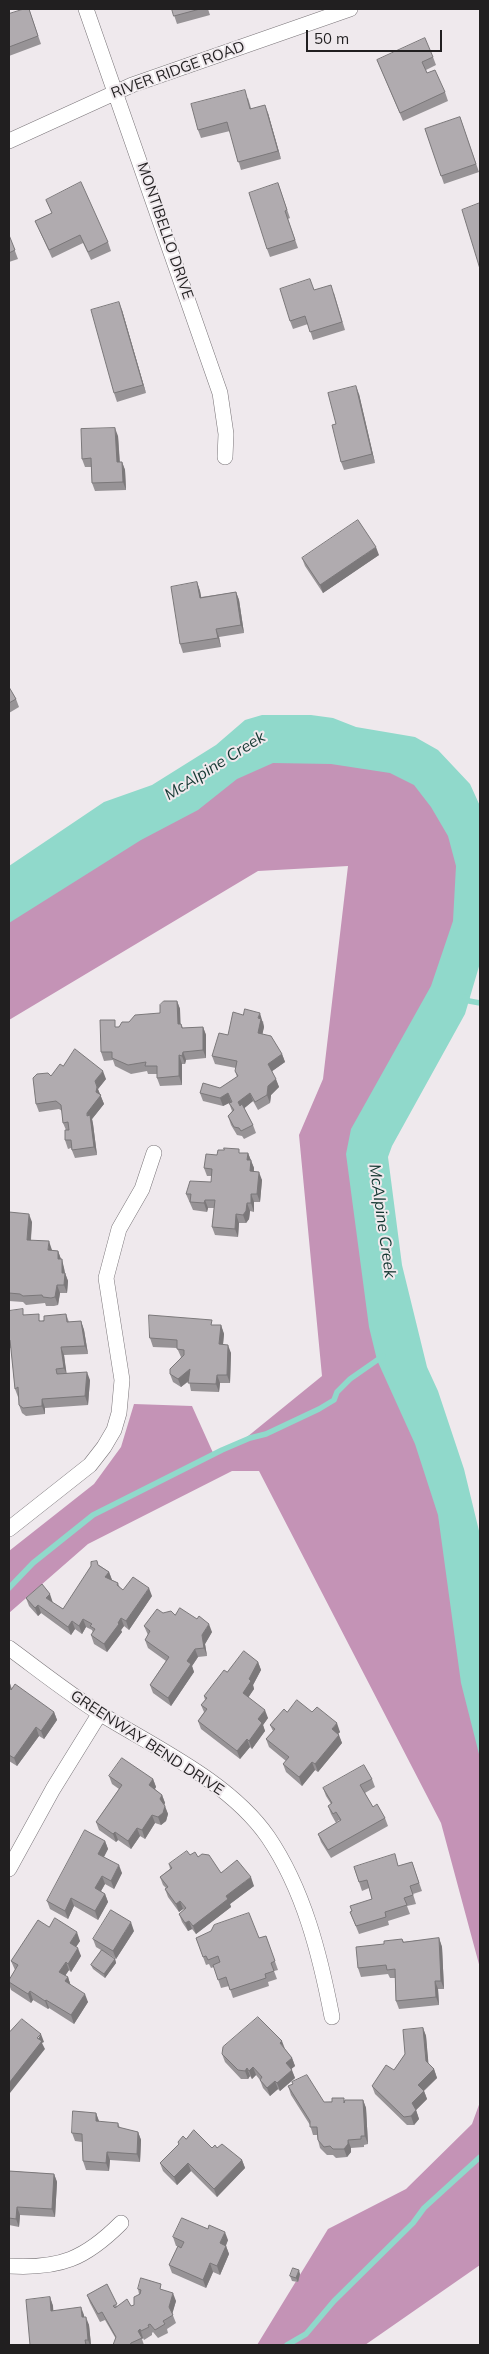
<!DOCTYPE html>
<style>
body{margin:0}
#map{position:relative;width:489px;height:2354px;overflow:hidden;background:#efe9ed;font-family:Mulish,sans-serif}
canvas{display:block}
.frame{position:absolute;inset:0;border:10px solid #211f20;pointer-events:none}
.scale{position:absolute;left:306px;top:30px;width:136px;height:22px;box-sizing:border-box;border:2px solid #211f20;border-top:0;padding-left:6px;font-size:15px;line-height:18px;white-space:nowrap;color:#211f20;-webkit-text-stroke:4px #efe9ed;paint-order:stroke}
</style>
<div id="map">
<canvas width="489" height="2354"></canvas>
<div class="frame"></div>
<div class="scale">50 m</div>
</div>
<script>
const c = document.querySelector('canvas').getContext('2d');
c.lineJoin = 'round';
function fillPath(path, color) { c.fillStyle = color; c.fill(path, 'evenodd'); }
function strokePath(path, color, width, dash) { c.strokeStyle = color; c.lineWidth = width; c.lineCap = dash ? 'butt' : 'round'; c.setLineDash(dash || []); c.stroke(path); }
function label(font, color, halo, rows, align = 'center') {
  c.font = font + ' Mulish,sans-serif'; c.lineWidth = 4; c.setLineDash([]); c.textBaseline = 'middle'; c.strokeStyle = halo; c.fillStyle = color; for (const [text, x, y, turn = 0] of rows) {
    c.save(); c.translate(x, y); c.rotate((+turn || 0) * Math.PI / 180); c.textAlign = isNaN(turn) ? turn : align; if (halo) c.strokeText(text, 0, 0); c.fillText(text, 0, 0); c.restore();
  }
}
const forest = new Path2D(`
 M257,738L367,752L445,803L479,929L356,1179L480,1660V1968L441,1823L259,1471H232L88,1544L9,1613V1551L94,1484L121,1447L134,1404L192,1406L214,1455L242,1441L322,1376L299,1135L323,1079L348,866L258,871L9,1020V893Z
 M480,2102V2265L365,2345H257L328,2229L406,2189L472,2124Z`);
const water = new Path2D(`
 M262,715H311L333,718L356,727L415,737L438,750L470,784L480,806V963L465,1014L392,1146L388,1157L402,1265L427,1367L438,1391L464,1469L480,1535V1758L461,1683L438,1515L415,1444L377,1360L369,1327L346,1154L351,1129L431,986L453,921L456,866L448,836L431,807L414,785L390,773L331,764L273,763L237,779L198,810L141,840L9,923V866L104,802L152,785L216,745L245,720Z`);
const stream = new Path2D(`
 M465,997L469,1001L480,1003
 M9,1588L33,1563L93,1515L222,1450L250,1438L266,1434L319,1409L334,1400L337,1392L350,1379L383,1356
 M287,2345L306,2334L334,2301L413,2223L424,2208L480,2157`);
const street = new Path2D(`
 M86,9L220,393L226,434L225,457
 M9,141L132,85L350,9
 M9,1529L90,1465L104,1447L114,1430L119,1413L122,1380L106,1278L119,1229L142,1189L154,1153
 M9,1648C39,1670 69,1694 101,1714C156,1748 230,1782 268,1837C304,1890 320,1955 332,2017
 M9,1869L53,1789L100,1713
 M9,2266C60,2269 85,2259 121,2223`);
const wall = new Path2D(`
 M29,9L41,44L9,56V14Z
 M172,9H208L210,15L177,24Z
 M433,57L436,65L426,70L427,73L445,92L448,101L403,121L377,60Z
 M248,98L251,108L268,113L281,159L241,170L230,131L201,138L198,130Z
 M460,117L479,172L444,184L425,129Z
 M278,183L290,218L288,219L298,248L270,257L267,249Z
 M46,200L108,242L111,251L91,260L83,243L52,258L35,221L52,213Z
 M9,235L18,259L9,262Z
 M314,290L334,293L345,330L313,340L308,324L293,329L290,321Z
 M122,310L146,393L117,402L114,393Z
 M359,394L375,463L344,470L341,462L336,424Z
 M118,436L120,462H122L125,470L126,490L95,491L92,483L91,467H85L82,459Z
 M379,555L323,593L305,566L302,558Z
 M197,582L200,591L201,597L236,592L239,600L244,633L219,637L221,647L183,653L180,644Z
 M9,687L16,699L19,707L9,713Z
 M177,1001L180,1009V1024H181L183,1028L203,1027L206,1035V1058L186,1060L185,1064H182V1085L160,1086L157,1078V1074H148L147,1071L131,1074L115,1066L113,1060L104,1061L101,1052L118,1027L129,1022L160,1013Z
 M263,1021L264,1027L262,1034L282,1054L285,1062L272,1071L279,1087L271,1095L270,1103L258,1110L253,1101L244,1108L253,1125L256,1133L244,1139L242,1136L237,1135L231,1125L228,1116L232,1111L229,1103L231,1102L223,1106L203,1101L200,1093L220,1088L237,1077L235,1071L236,1068L215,1064L212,1056L228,1035Z
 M63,1066L106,1079L98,1089L104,1104L92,1119L93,1124L97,1155L75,1158L71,1148L68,1149L65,1140L66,1130L63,1123L62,1111L59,1109L39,1112L36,1104L51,1076Z
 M240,1153H248L254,1168V1172L262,1180L260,1202H254V1212L250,1211L249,1219L246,1223H239L238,1237L215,1235L212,1227L214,1208H208L207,1212L193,1210L186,1194L211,1182L212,1176H207L204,1168L217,1155Z
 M9,1212L32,1222L31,1240L52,1250L58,1251L64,1268L65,1273L68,1281L67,1293H60L58,1305L54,1306H46L45,1303L26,1305L23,1302L9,1301Z
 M9,1311L25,1315L41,1321L66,1314L69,1322L81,1321L84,1330L88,1354L64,1355L66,1373L90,1380L88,1405L45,1408V1414L26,1416L22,1413L19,1405V1396L18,1397L15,1389L11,1348H9Z
 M213,1325H221L224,1334L223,1345L231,1353L230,1383H220L219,1392L191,1391L189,1381L181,1387L173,1382L170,1374L181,1357L177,1348L153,1347L150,1338Z
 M99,1565L109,1572L112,1580L118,1583L120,1588L123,1590L152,1596L129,1630L124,1626L121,1630L122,1632L107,1652L94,1644L91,1635L93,1633L92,1630L86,1627L82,1634L75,1629L71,1635L41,1613L38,1616L29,1606L26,1598L53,1603L63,1609Z
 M163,1613L175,1615L212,1632L205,1644L207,1656L198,1657L192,1666L194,1672L171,1706L153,1693L150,1685L166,1661L148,1648L145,1640L148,1635L144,1626Z
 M258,1662L261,1670L253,1685L254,1689L248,1697L268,1718L263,1725L265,1731L252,1749L250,1747L240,1759L201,1729L198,1721L204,1712L201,1705L205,1700L204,1696L227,1672Z
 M9,1681L12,1689L54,1712L57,1720L44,1739L39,1736L17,1766L9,1761Z
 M287,1712H312L340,1732L338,1734L342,1743L318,1772L315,1770L302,1786L286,1772L283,1764L286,1761L269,1747L266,1739L273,1731L270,1725Z
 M109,1776L153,1779L156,1787L155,1789L162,1795L165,1803L164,1805L168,1814L166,1821L161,1825L155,1823L145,1839L140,1836L131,1849L118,1840L116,1842L99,1830L96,1822L119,1789L112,1784Z
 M372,1779L375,1787L365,1793L373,1807L385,1818L388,1826L331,1858L321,1842L318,1834L340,1821L339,1820L336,1823L331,1814L328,1806L331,1804L326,1796L323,1788Z
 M105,1841L108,1849L104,1857L122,1873L114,1889L105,1884L101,1891L105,1894L108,1902L98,1920L74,1906L68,1919L50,1909L47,1901Z
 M190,1855L198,1857L221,1873L254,1886L230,1904L231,1907L196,1934L192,1929L188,1931L182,1922L179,1914L184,1910L183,1909L179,1912L168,1897L165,1889L166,1888L163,1885L160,1877L170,1869L169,1864Z
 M412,1862L422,1891L413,1894L416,1904L407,1906L410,1914L388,1921L389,1925L359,1934L350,1912L372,1899L369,1888L362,1891L354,1867L399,1866Z
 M49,1927L80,1941L76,1947L81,1956L71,1972L69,1970L65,1976L68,1977L70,1984L88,2002L74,2024L49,2008L48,2009L33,2000L31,2003L11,1990L9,1984V1980L15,1970L11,1961Z
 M134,1931L116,1959L107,1953L115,1959L116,1963L105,1978L93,1969L91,1965L101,1950L96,1947L93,1939Z
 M266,1936L278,1970L274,1971L277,1979L268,1982L269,1986L233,1998L229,1986L221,1988L214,1967L211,1968L209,1964L206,1965L196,1938H259Z
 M439,1938L442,1947L444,1989H438L439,2005L399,2009L396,2001L395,1978H390L388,1974L361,1977L358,1968L384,1944L402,1939L404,1942Z
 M423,2028L426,2036L428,2063L434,2069L437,2078L424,2091L427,2099L416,2110L419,2119L414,2125H407L375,2094L372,2086L394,2070Z
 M285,2049L292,2058L295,2066L291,2069L295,2078L280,2091L278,2089L270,2096L263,2088L260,2080L256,2075L252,2079L250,2076L248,2079H241L225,2062L222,2054Z
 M288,2086L324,2102L363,2100L366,2108L368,2144L364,2145V2147L351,2148V2152L347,2157L336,2158L333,2155H327L320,2148L318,2140L317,2135H313L310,2125L291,2095Z
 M96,2113L99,2122L118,2123L120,2128L138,2132L141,2140L140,2162L110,2160L109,2171L86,2170L83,2161L82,2142L75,2141L72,2133Z
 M186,2139L212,2148H217L242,2160L245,2168L217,2197L191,2171L177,2185L163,2171L160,2163L179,2144L178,2142Z
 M9,2171L54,2174L57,2182L55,2217L20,2215L19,2227L9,2225Z
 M173,2237L228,2240L226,2246L229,2254L220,2275L213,2272L206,2288L172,2273L169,2265L178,2246H176Z
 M300,2274L298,2282L292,2281L290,2276Z
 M138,2289L164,2290L176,2301L172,2313L176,2323L167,2329L168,2333L158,2338L153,2332L152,2333V2335L144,2340L143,2338L142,2339L144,2345H113L116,2339L105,2320L100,2322L90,2303L87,2295L118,2306H131L134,2305L139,2294Z
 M50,2297L53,2306V2311L84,2315V2317L89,2325L91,2345H30Z`);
const shadedWall = new Path2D(`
 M265,105L268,113L281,159L278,151Z
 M119,302L122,310L146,393L143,385Z
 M356,386L359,394L375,463L372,454Z
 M115,428L118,436L120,470L117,462Z
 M122,462L125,470L126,490L123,482Z
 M376,547L379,555L323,593L320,585Z
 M197,582L200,591L203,606L200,598Z
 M236,592L239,600L244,633L241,625Z
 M216,629L219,637L221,647L218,638Z
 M177,1001L180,1009L181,1032L178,1024Z
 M260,1013L264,1027L261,1041L258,1033V1018Z
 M203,1027L206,1035V1058L203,1050Z
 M183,1052L186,1060L185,1064L182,1056Z
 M282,1054L285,1062L271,1072L268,1064Z
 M179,1055L182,1064V1085L179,1076Z
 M103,1071L106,1079L98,1089L95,1081Z
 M276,1079L279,1087L271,1095L270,1103L267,1095L268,1086Z
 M97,1087L104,1104L92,1119L93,1124L97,1155L94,1147L90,1124L87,1113Z
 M228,1093L231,1102L223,1106L220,1098Z
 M250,1093L253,1101L241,1111L238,1102Z
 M248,1153L254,1168L253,1180L250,1171L247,1160Z
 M259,1172L262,1180L260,1202L257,1194Z
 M251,1194L254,1202V1212L251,1203Z
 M205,1200L208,1208L207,1212L204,1203Z
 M247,1203L250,1211L249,1219L246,1223L243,1215Z
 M29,1214L32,1222L30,1248L27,1240Z
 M236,1214L239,1223L238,1237L235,1229Z
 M49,1241L52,1250L51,1258L48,1250Z
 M58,1251L61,1259V1268L58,1259Z
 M62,1259L64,1268L65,1274V1273L68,1281L67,1293L64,1285L62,1273Z
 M57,1285L60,1293L58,1305L55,1297Z
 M81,1321L84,1330L88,1354L85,1346Z
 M221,1325L224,1334L222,1353L219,1344Z
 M228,1345L231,1353L230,1383L227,1375Z
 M61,1347L64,1355L67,1376L64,1368Z
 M190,1369L193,1377L181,1387L178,1379Z
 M87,1372L90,1380L88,1405L85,1396Z
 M217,1375L220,1383L219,1392L216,1384Z
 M42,1399L45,1408V1414L42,1406Z
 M109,1572L112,1580L108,1585L105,1577Z
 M149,1588L152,1596L129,1630L126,1621Z
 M50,1594L53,1603L46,1598Z
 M38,1605L41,1613L38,1616L35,1608Z
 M121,1618L124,1626L121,1630L122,1632L107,1652L104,1644Z
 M83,1619L86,1627L82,1634L79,1626Z
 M72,1621L75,1629L71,1635L68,1627Z
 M209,1624L212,1632L205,1644L207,1656L204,1648L202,1635Z
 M195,1649L198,1657L192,1666L194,1672L171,1706L168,1698L187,1661Z
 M258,1662L261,1670L253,1685L254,1689L246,1701L243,1693L249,1679Z
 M265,1710L268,1718L263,1725L265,1731L252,1749L249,1741L258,1719Z
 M54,1712L57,1720L44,1739L41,1731Z
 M337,1723L340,1732L335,1737L332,1729Z
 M36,1727L39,1736L17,1766L14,1758Z
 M339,1735L342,1743L318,1772L315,1764Z
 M247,1739L250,1747L240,1759L237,1751Z
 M312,1762L315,1770L302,1786L299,1777Z
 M153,1779L156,1787L152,1793L149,1785Z
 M162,1795L165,1803L163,1807L160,1799Z
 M165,1806L168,1814L166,1821L161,1825L158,1817Z
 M152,1815L155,1823L145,1839L142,1830Z
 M137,1828L140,1836L131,1849L128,1841Z
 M115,1832L118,1840L116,1842L113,1834Z
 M105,1841L108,1849L101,1862L98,1854Z
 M119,1865L122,1873L114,1889L111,1881Z
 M102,1876L105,1884L98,1896L95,1888Z
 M251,1877L254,1886L230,1904L231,1907L196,1934L193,1926L226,1896Z
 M105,1894L108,1902L98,1920L95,1911Z
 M71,1898L74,1906L68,1919L65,1911Z
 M180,1901L183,1909L179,1912L176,1904Z
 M189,1921L192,1929L188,1931L185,1923Z
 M131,1922L134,1931L116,1959L113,1951Z
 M77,1932L80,1941L73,1951L70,1943Z
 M439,1938L442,1947L444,1989L441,1981Z
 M78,1948L81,1956L71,1972L68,1964Z
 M115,1959L116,1963L105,1978L104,1974Z
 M66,1962L69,1970L62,1980L59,1972Z
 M68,1977L71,1986L65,1981Z
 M435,1981L438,1989L439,2005L436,1997Z
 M30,1991L33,2000L31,2003L28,1994Z
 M85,1994L88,2002L74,2024L71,2015Z
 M46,2000L49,2008L48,2009L45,2001Z
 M423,2028L426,2036L429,2069L426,2061Z
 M41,2034L44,2042L42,2043L45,2049L10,2093L9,2089V2083Z
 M282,2041L285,2049L280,2043Z
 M292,2058L295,2066L289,2071L286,2063Z
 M253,2067L256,2075L252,2079L249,2071Z
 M247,2068L250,2076L248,2079L245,2071Z
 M434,2069L437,2078L421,2093L418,2085Z
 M292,2070L295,2078L280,2091L277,2083Z
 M275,2081L278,2089L270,2096L267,2088Z
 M424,2091L427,2099L415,2111L412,2103Z
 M363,2100L366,2108L368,2144L365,2136Z
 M416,2110L419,2119L414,2125L411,2116Z
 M96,2113L99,2121V2130L96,2121Z
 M138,2132L141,2140L140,2162L137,2154Z
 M348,2140L351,2148V2152L347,2157L344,2149Z
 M107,2152L110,2160L109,2171L106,2163Z
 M242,2160L245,2168L217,2197L214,2189Z
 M188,2163L191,2171L177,2185L174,2177Z
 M54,2174L57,2182L55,2217L52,2209Z
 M17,2207L20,2215L19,2227L16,2219Z
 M225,2232L228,2240L223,2251L220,2243Z
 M226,2246L229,2254L220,2275L217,2266Z
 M210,2263L213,2272L206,2288L203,2280Z
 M299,2270L300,2274L298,2282L296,2278Z
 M173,2293L176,2301L172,2315L169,2307Z
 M50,2297L53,2306L54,2319L51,2311Z
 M81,2307L84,2315L85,2325L82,2317Z
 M86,2317L89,2325L91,2345H90L88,2340Z
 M140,2329L143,2338L142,2339L138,2331Z`);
const building = new Path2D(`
 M24,9H29L38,36L9,47V14Z
 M172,9H200L174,16Z
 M425,38L433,57L422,62L427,73L435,70L445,92L400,113L377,60Z
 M245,90L250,109L265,105L278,151L238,162L227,122L198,130L191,104Z
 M460,117L476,164L441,176L425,129Z
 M81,182L108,242L88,252L80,235L49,250L35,221L52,213L46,200Z
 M278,183L287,210L285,211L295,240L267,249L249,193Z
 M480,203V269L462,210Z
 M9,235L15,250L9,253Z
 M310,279L314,290L331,285L342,322L310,332L305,316L290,321L280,289Z
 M119,302L143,385L114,393L91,310Z
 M356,386L372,454L341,462L332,425L336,424L328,393Z
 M115,428L117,462H122L123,482L92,483L91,458L82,459L81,429Z
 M358,520L376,547L320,585L302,558Z
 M197,582L200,598L236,592L241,625L216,629L218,638L180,644L171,587Z
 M9,687L16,699L9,703Z
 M164,1001H177L178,1024H181L182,1028L203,1027V1050L183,1052L182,1056L179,1055V1076L157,1078V1066H145L146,1062L128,1065L112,1058V1052H101L100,1020H115V1027H119L122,1022H129L135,1015L160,1013V1005Z
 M245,1009L260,1013L258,1018L261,1019L258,1033L271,1036L282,1054L268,1064L276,1079L268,1086L267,1095L255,1102L250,1093L238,1102L240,1106L242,1104L253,1125L241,1131L239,1128L234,1127L228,1116L234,1110L229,1103L232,1102L228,1093L220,1098L200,1093L203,1083L220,1088L238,1076L235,1071L237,1061L212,1056L219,1033L228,1035L233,1012L243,1015Z
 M75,1049L103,1071L95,1081L97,1087L96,1092L101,1095L87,1113V1116L90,1115L94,1147L72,1150L71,1140H65V1130H69L68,1122L63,1123L61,1105L56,1101L36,1104L33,1078L37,1074L48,1073L51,1076L60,1064L63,1066Z
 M224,1148L239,1149V1153H248L247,1160H251L250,1171L259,1172L257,1194H251V1203H247L246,1211L243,1215L236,1214L235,1229L212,1227L215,1200H205L204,1203L190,1202L191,1194H186L190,1181L211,1182L212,1169L204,1168L206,1154L217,1155L218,1150H224Z
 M9,1212L29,1214L27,1240L49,1241L48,1250L58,1251V1259H62V1273H65L64,1285H57L55,1297L51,1298L43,1297L42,1295L23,1296L20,1294L9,1293Z
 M23,1309V1315L39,1314V1321H44V1316L66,1314L67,1322L81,1321L85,1346L61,1347L64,1368L56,1369L57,1374L87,1372L85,1396L42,1399V1406L23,1408L19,1405L18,1387L15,1389L10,1340H9V1311Z
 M149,1315L212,1320L211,1325H221L219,1344L228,1345L227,1375H217L216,1384L188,1383L190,1369L178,1379L170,1374V1369L184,1355V1350L177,1349V1340L150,1338Z
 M97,1561L98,1565L109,1572L105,1577L118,1583L117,1585L123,1590L133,1577L149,1588L126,1621L121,1618L118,1623L119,1624L104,1644L91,1635L95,1629L90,1626L92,1624L83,1619L79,1626L72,1621L68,1627L38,1605L35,1608L26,1598L42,1584L50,1594L46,1598L63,1609L91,1566V1562Z
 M180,1608L197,1619L199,1616L209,1624L202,1635L204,1648L195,1649L187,1661L191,1664L168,1698L150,1685L169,1657L145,1640L150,1631L144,1626L157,1609L163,1613L171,1611L175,1615Z
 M244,1651L258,1662L249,1679L251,1681L243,1693L265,1710L258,1719L262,1723L249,1741L247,1739L237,1751L198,1721L207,1709L201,1705L207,1698L204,1696L224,1670L227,1672Z
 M9,1681L11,1690L15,1684L54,1712L41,1731L36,1727L14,1758L9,1755Z
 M297,1700L312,1712L317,1707L337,1723L332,1729L339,1735L315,1764L312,1762L299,1777L283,1764L289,1757L266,1739L275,1729L270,1725L284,1709L287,1712Z
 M122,1758L153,1779L149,1785L162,1795L160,1799L165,1806L163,1813L158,1817L152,1815L142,1830L137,1828L128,1841L115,1832L113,1834L96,1822L122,1785L109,1776Z
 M364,1765L372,1779L360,1785L373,1807L377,1804L385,1818L328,1850L318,1834L341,1820L336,1812L333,1814L328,1806L332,1803L323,1788Z
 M85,1830L105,1841L98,1854L119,1865L111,1881L102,1876L95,1888L105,1894L95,1911L71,1898L65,1911L47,1901Z
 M187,1851L190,1855L195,1852L198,1857L202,1854L209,1855L221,1873L237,1860L251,1877L226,1896L228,1899L193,1926L189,1921L185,1923L179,1914L186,1908L180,1901L176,1904L165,1889L168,1887L160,1877L172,1868L169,1864Z
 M395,1854L398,1866L412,1862L419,1883L410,1886L413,1895L404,1898L407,1905L385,1912L386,1917L356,1926L350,1912L352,1911L350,1906L372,1899L367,1880L359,1882L354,1867Z
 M111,1910L131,1922L113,1951L93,1939Z
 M249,1913L259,1938L266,1936L275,1961L271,1963L274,1971L265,1974L266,1978L230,1990L226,1977L218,1980L213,1965L220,1962L218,1956L208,1960L206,1956L203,1957L196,1938L211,1931L214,1925Z
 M55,1918L77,1932L70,1943L78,1948L68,1964L66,1962L59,1972L68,1977L65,1981L85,1994L71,2015L46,2000L45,2001L30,1991L28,1994L9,1982V1980L18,1965L11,1961L38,1920L49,1927Z
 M439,1938L441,1981H435L436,1997L396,2001L395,1969L387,1970L386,1965L358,1968L356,1947L384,1944V1941L402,1939L403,1942Z
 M102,1950L115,1959L104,1974L91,1965Z
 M258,2017L282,2041L280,2043L292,2058L286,2063L292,2070L277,2083L275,2081L267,2088L260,2080L262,2077L253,2067L249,2071L247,2068L245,2071L238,2070L222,2054L223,2047Z
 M22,2019L41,2034L37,2038L42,2041L9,2083V2030L10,2031Z
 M423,2028L426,2061L434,2069L418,2085L424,2091L412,2103L416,2110L411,2116L404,2117L372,2086L386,2065L394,2070L405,2054L403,2030Z
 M307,2075L324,2102H332V2098H344V2103L345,2100H363L365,2136H361V2139L348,2140V2144L344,2149H333L330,2146L324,2147L318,2140L317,2127H310V2121L288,2086L293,2084L292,2082Z
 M73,2111L96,2113V2121L118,2123V2127L138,2132L137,2154L107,2152L106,2163L83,2161L82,2134L72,2133Z
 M194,2130L212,2148L215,2145L217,2148L222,2144L242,2160L214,2189L188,2163L174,2177L160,2163L179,2144L178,2142L183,2136L186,2139Z
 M9,2171L54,2174L52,2209L17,2207L16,2219L9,2218Z
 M182,2218L208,2229L209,2225L225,2232L220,2243L226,2246L217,2266L210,2263L203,2280L169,2265L178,2246L181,2248L184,2242L173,2237Z
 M293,2268L299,2270L296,2278L290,2276Z
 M141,2278L161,2284L160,2289L173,2293L169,2307L173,2315L163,2321L165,2324L155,2330L150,2324L148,2325L149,2327L141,2331L140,2329L138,2331L142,2338L131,2343L130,2345H113L116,2337L102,2312L98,2314L87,2295L107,2284L117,2304L113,2306L115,2308L127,2299L131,2306L134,2305V2297L140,2294L141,2290L138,2289Z
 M50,2297L51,2311L81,2307L82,2317H86L88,2340H85L86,2345H30L26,2300Z`);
const streetNames = [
 ["RIVER RIDGE ROAD",178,70,-20],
 ["MONTIBELLO DRIVE",165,231,71],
 ["GREENWAY BEND DRIVE",147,1743,33]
];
const waterNames = [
 ["McAlpine Creek",215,766,-32],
 ["McAlpine Creek",382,1221,82]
];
fillPath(forest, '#c493b6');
fillPath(water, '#90d9cb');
strokePath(stream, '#90d9cb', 5.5);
strokePath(street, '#7a7579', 16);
strokePath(street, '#fff', 15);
fillPath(wall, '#979396');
fillPath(shadedWall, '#7b787a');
fillPath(building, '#b0abaf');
strokePath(building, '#7b787a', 1);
label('15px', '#211f20', '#efe9ed', streetNames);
label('italic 16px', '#133731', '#efe9ed', waterNames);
</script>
